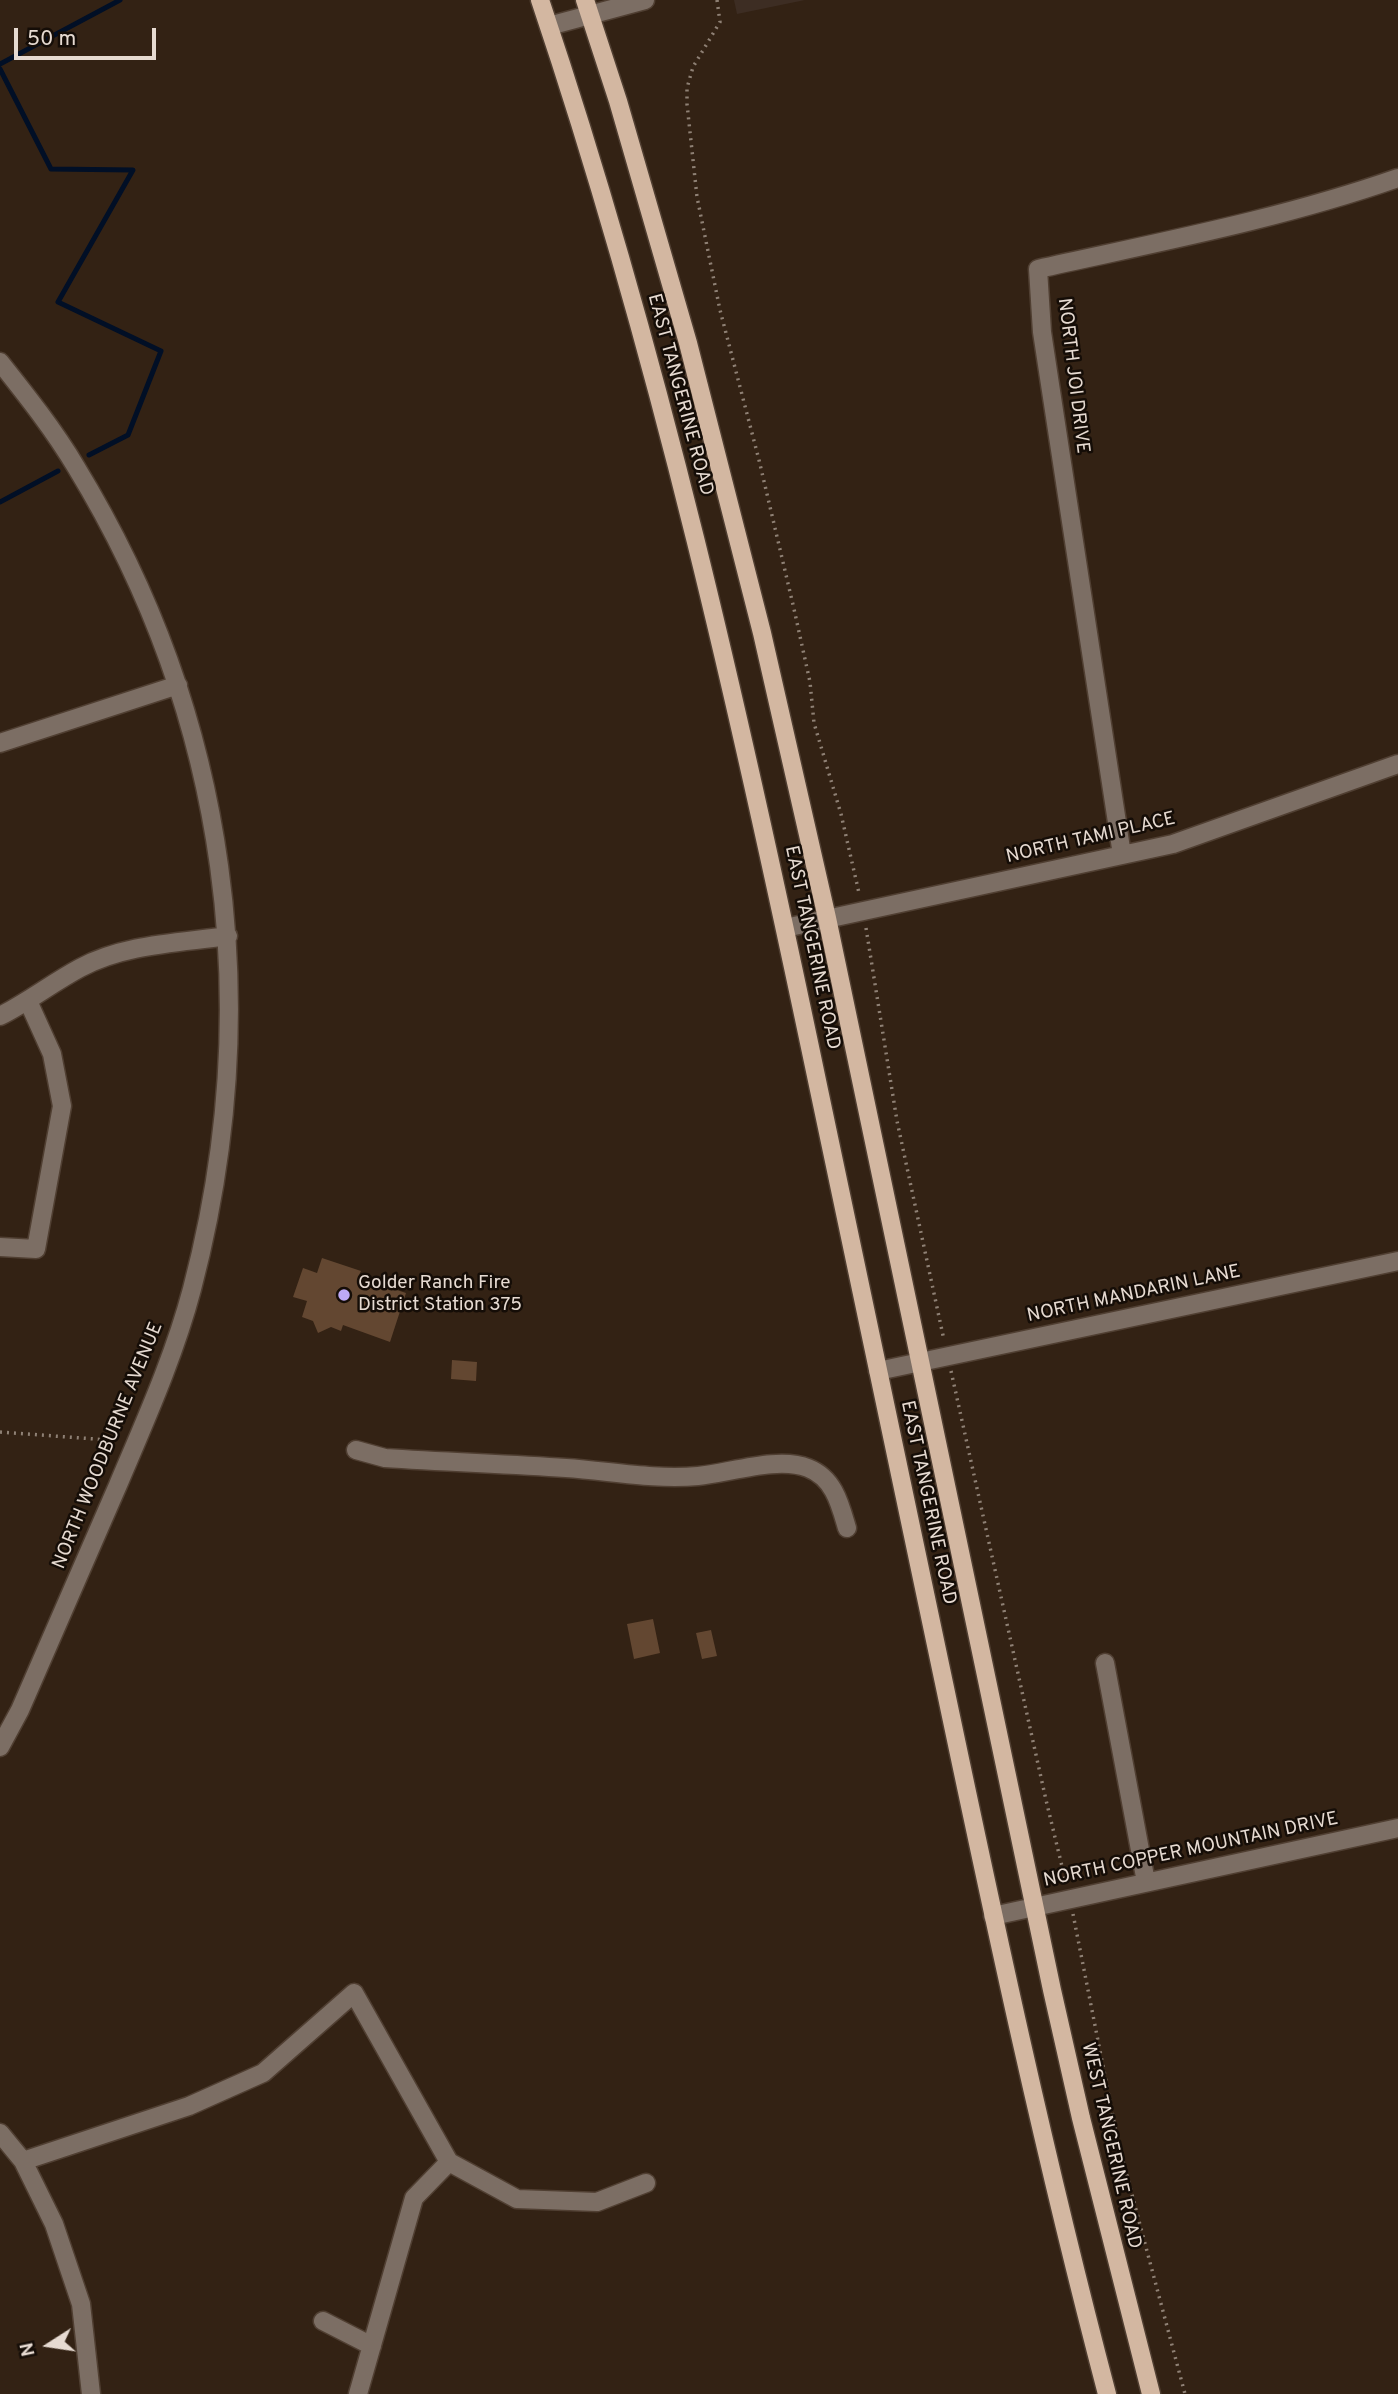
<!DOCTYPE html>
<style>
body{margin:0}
#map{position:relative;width:1398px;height:2394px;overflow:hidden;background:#332214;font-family:Overpass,sans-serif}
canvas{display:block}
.north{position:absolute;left:14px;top:2310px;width:70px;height:70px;-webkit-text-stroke:5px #150d07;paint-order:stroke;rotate:258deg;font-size:19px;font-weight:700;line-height:28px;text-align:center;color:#e6dad1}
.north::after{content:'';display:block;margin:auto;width:24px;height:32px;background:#e6dad1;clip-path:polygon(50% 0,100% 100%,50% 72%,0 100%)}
.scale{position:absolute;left:14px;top:28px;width:142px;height:32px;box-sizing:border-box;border:4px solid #e6dad1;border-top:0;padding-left:9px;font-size:21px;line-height:24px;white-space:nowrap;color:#e6dad1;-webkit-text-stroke:5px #150d07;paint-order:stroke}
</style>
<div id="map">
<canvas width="1398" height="2394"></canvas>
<div class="north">N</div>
<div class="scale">50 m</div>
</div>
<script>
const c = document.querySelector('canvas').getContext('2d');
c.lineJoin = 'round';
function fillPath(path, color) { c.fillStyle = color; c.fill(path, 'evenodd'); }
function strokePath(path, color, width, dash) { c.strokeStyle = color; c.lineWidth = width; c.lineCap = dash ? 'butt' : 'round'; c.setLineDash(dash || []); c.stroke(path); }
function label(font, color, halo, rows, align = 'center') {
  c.font = font + ' Overpass,sans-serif'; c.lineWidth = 5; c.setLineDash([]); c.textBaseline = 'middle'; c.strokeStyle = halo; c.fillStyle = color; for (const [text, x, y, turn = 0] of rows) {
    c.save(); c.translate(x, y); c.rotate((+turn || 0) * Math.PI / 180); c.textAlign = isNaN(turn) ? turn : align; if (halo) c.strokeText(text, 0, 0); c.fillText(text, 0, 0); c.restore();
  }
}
const commercial = new Path2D(`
 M734,0H805L737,14Z`);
const stream = new Path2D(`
 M0,64L120,0
 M0,69L51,169L133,170L58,302L161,351L128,435L89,455
 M0,502L58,471`);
const building = new Path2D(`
 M322,1258L361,1271L358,1277L406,1293L390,1342L343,1325L341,1331L331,1327L318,1333L313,1321L302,1317L307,1301L293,1297L303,1268L317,1273Z
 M452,1360L477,1362L476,1381L451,1379Z
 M653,1619L660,1653L634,1659L627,1624Z
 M711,1630L717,1656L702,1659L696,1633Z`);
const path = new Path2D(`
 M717,0L720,22L693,67L687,88V104L697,197L720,310L759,460L794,609L810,682L814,723L841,814L859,893
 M866,928L897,1121L944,1340
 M951,1371L1046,1800L1066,1883
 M0,1432L108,1440
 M1073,1914L1118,2142L1185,2394`);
const minor = new Path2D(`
 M549,26L645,0
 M0,362C27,396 54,430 76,467C229,718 266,1007 192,1289C174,1357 145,1421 118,1485C85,1560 52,1635 20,1710L0,1747
 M0,743L178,685
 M1122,855L1042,332L1038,269C1159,242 1281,219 1398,178
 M785,928L1173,844L1398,764
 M0,1016C28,1002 52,983 80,968C124,944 179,943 228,936
 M0,1247L36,1249L62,1106L52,1054L28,1001
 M878,1371L1398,1261
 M356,1450L385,1458C445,1462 505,1464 566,1468C610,1471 654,1480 698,1476C730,1473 778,1456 808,1468C834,1478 840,1504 847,1528
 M1105,1663L1146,1882
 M993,1916L1398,1828
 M0,2133L23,2161L54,2224L81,2304L91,2394
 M23,2161L189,2106L263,2073L354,1993L449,2162L517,2199L597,2202L646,2183
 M323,2321L372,2346
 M358,2394L414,2198L449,2162`);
const major = new Path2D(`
 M540,0C660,356 742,722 819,1090C861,1287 902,1485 944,1683C994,1921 1045,2159 1107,2394
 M585,0L618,101L688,343L762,633L827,918L1052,1990L1081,2118L1151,2394`);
const markers = [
 [344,1295,7,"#bea9f5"]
];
const streetNames = [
 ["NORTH JOI DRIVE",1072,376,83],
 ["EAST TANGERINE ROAD",679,395,75],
 ["NORTH TAMI PLACE",1091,839,-13],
 ["EAST TANGERINE ROAD",811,948,78],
 ["NORTH MANDARIN LANE",1134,1295,-12],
 ["NORTH WOODBURNE AVENUE",109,1446,-68],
 ["EAST TANGERINE ROAD",927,1503,78],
 ["NORTH COPPER MOUNTAIN DRIVE",1191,1851,-12],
 ["WEST TANGERINE ROAD",1110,2146,77]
];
const poiNames = [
 ["Golder Ranch Fire",358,1284],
 ["District Station 375",358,1306]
];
fillPath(commercial, '#3d2d23');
strokePath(stream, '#010f26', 5);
fillPath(building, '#634731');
strokePath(minor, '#503f32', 21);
strokePath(major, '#503f32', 21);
strokePath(path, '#8f8175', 3.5, [2, 5]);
strokePath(minor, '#7c6e64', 18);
strokePath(major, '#d3b7a1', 18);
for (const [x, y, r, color] of markers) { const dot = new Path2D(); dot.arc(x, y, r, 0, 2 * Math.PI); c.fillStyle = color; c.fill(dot); strokePath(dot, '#150d07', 2.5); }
label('19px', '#e6dad1', '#150d07', streetNames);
label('19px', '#e6dad1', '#150d07', poiNames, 'left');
</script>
